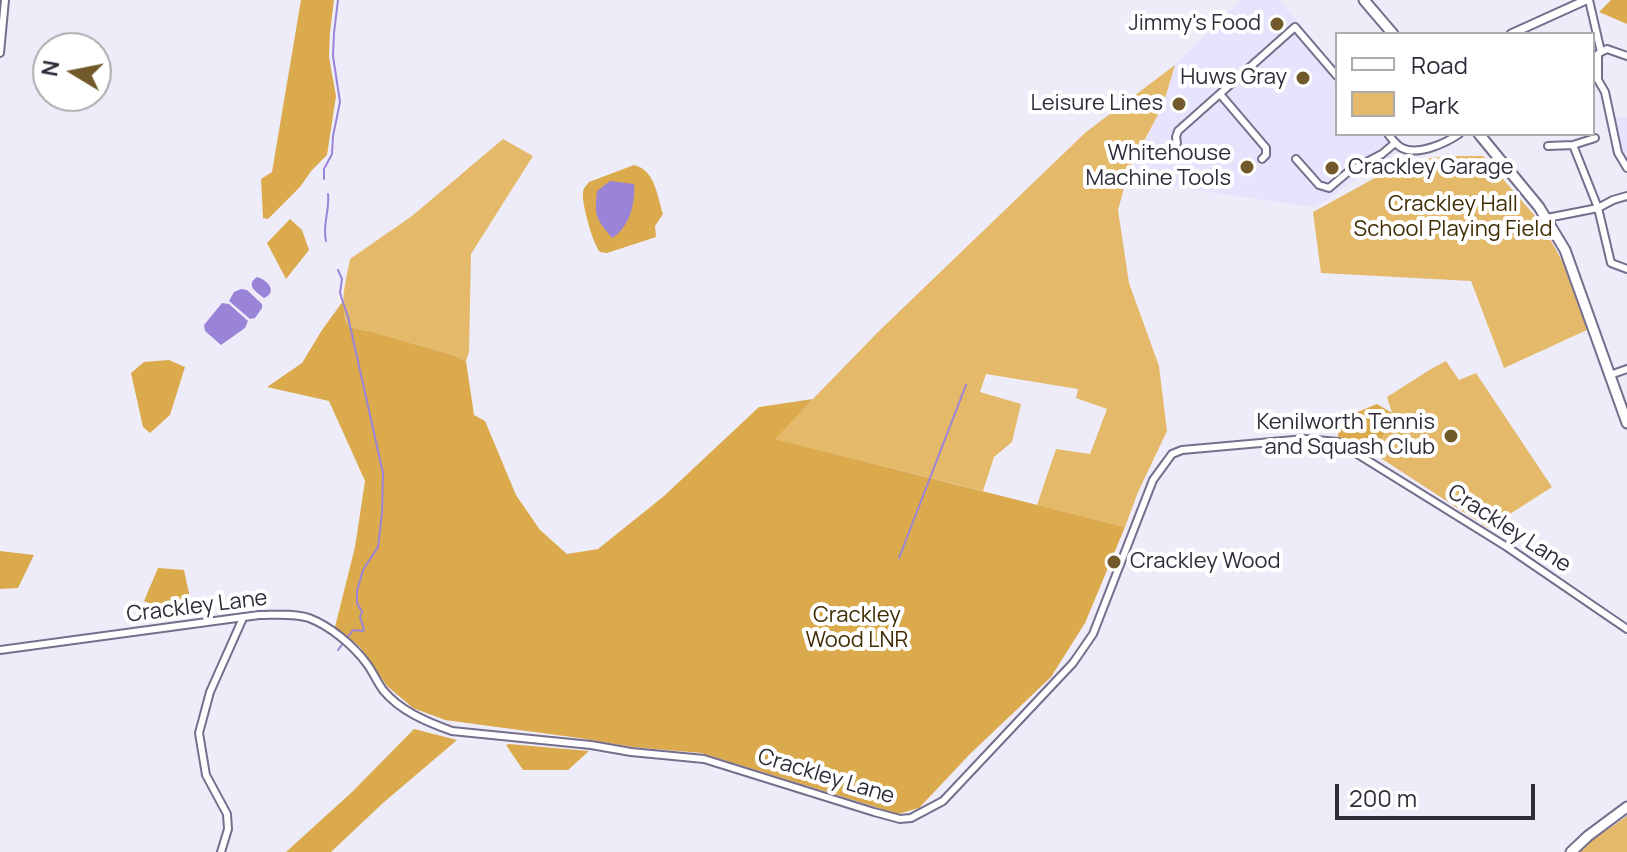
<!DOCTYPE html>
<style>
body{margin:0}
#map{position:relative;width:1627px;height:852px;overflow:hidden;background:#efecfa;font-family:Manrope,sans-serif}
canvas{display:block}
.legend{position:absolute;left:1335px;top:32px;width:260px;height:104px;box-sizing:border-box;background:#fff;border:2px solid #acabb0;margin:0;padding:10px 14px;list-style:none;font-size:24px;color:#302d3a}
.legend li{display:flex;align-items:center;gap:16px;height:40px}
.legend b{width:40px;border:2px solid #acabb0}
.north{position:absolute;left:32px;top:32px;width:80px;height:80px;box-sizing:border-box;background:#fff;border:2px solid #acabb0;border-radius:50%;rotate:280deg;font-size:22px;font-weight:700;line-height:32px;text-align:center;color:#302d3a}
.north::after{content:'';display:block;margin:auto;width:28px;height:36px;background:#71592a;clip-path:polygon(50% 0,100% 100%,50% 72%,0 100%)}
.scale{position:absolute;left:1335px;top:784px;width:200px;height:36px;box-sizing:border-box;border:4px solid #302d3a;border-top:0;padding-left:10px;font-size:24px;line-height:28px;white-space:nowrap;color:#302d3a;-webkit-text-stroke:6px #fff;paint-order:stroke}
</style>
<div id="map">
<canvas width="1627" height="852"></canvas>
<ul class="legend">
<li><b style="height:10px;background:#fff"></b>Road</li>
<li><b style="height:22px;background:#e4b96a"></b>Park</li>
</ul>
<div class="north">N</div>
<div class="scale">200 m</div>
</div>
<script>
const c = document.querySelector('canvas').getContext('2d');
c.lineJoin = 'round';
function fillPath(path, color) { c.fillStyle = color; c.fill(path, 'evenodd'); }
function strokePath(path, color, width, dash) { c.strokeStyle = color; c.lineWidth = width; c.lineCap = dash ? 'butt' : 'round'; c.setLineDash(dash || []); c.stroke(path); }
function label(font, color, halo, rows, align = 'center') {
  c.font = font + ' Manrope,sans-serif'; c.lineWidth = 8; c.setLineDash([]); c.textBaseline = 'middle'; c.strokeStyle = halo; c.fillStyle = color; for (const [text, x, y, turn = 0] of rows) {
    c.save(); c.translate(x, y); c.rotate((+turn || 0) * Math.PI / 180); c.textAlign = isNaN(turn) ? turn : align; if (halo) c.strokeText(text, 0, 0); c.fillText(text, 0, 0); c.restore();
  }
}
const built = new Path2D(`
 M1241,0H1280L1334,66L1337,67V134H1394L1400,140L1397,152L1391,155L1393,160L1355,180L1326,201L1312,207L1127,180L1130,170L1163,105L1175,65Z
 M1615,117H1627V159L1621,152Z`);
const green = new Path2D(`
 M1175,65L1163,105L1129,170L1118,210L1129,283L1159,366L1167,431L1138,492L1125,527L1037,505L1056,449L1090,454L1107,409L1076,398L1078,389L986,374L980,392L1021,404L1012,442L994,457L983,491L774,439L878,332L1086,132Z
 M503,139L533,156L471,254L469,352L466,361L456,356L373,332L349,327C338,306 346,281 350,259L412,216Z
 M1447,156H1483L1542,224L1563,263L1587,330L1504,368L1471,281L1321,273L1313,212L1404,162Z
 M1446,361L1459,380L1476,373L1552,487L1488,528L1376,455L1392,413L1387,397L1431,369Z
 M1627,816V852H1580L1584,846Z`);
const forest = new Path2D(`
 M301,0H334L330,32L329,57L336,96L327,155L312,170L300,187L268,219L263,218L261,179L272,172Z
 M1611,0H1627V24L1599,12Z
 M634,165C655,170 657,195 663,214L655,226L656,237L607,253L600,252C593,244 582,205 583,194C583,188 585,187 589,182Z
 M290,219L302,230L309,250L286,279L267,243Z
 M343,301L345,319L349,327L373,332L456,356L466,361L474,415L485,421L516,495L540,530L567,554L598,549L664,496L759,407L813,399L775,439L1125,527L1085,623L1051,677L970,754L919,808L898,814L701,753L632,747L579,738L445,720L413,708L387,686L359,646L335,627L355,547L365,481L329,401L267,387L302,363L322,330Z
 M169,360L185,367L170,415L150,433L143,427L131,373L144,362Z
 M1377,404L1392,413L1376,455L1338,437V420Z
 M0,551L34,555L18,588L0,589Z
 M158,568L184,570L193,612C175,611 161,608 144,601Z
 M414,729L457,740L383,803L331,852H286L352,792Z
 M509,744L589,751L568,770H523L506,745Z`);
const water = new Path2D(`
 M610,181L634,184C636,203 629,228 612,238C596,218 594,217 597,191Z
 M257,277C268,280 278,292 264,298C256,292 245,285 257,277Z
 M241,289L247,290L262,304V308L255,318L250,319L229,301L234,292Z
 M222,303L229,304L248,321L245,328L221,345L205,331L204,325Z`);
const stream = new Path2D(`
 M324,179V169L332,154L333,136L340,102L333,56L334,33L338,0
 M326,241C322,224 330,211 328,194
 M899,558L966,385
 M338,650L353,630L363,631L364,629L360,617L362,612L357,603V591L363,570L378,547L382,513L383,473L348,317L340,293L342,279L338,270`);
const minor = new Path2D(`
 M1589,0L1601,52L1598,54V80L1605,92L1618,153L1627,168
 M1601,52L1607,49L1627,56
 M0,53L5,0
 M1220,94L1266,148V155L1262,159
 M1388,134C1392,139 1396,145 1402,148C1418,156 1446,143 1459,134
 M1177,143L1176,137L1178,131L1295,27L1337,76
 M1573,145L1598,208L1613,200L1627,196
 M1548,146L1573,145L1595,138
 M1296,159L1319,185L1329,188L1348,172L1382,154L1395,143
 M1547,218L1598,208L1611,263L1627,269
 M1610,375L1627,369
 M0,650L259,615C275,615 293,613 309,618C330,626 353,645 367,664C373,672 377,682 383,690C400,711 427,722 452,731L591,745L631,752L704,759L874,812L900,819L911,818L943,801L1073,663L1093,634L1153,480L1172,454L1182,450L1305,439L1338,442L1507,547L1627,629
 M221,852L228,829L227,814L206,775L199,733L210,692L243,618`);
const tertiary = new Path2D(`
 M1511,34L1586,0`);
const primary = new Path2D(`
 M1364,0L1393,34
 M1479,134L1539,207L1565,250L1627,423
 M1571,852L1588,836L1627,807`);
const markers = [
 [1277,24,8,"#71592a"],
 [1303,78,8,"#71592a"],
 [1179,104,8,"#71592a"],
 [1247,167,8,"#71592a"],
 [1332,168,8,"#71592a"],
 [1451,436,8,"#71592a"],
 [1114,562,8,"#71592a"]
];
const poiNames = [
 ["Jimmy's Food",1261,24],
 ["Huws Gray",1287,78],
 ["Leisure Lines",1163,104],
 ["Whitehouse",1231,154],
 ["Machine Tools",1231,179],
 ["Crackley Garage",1348,168,"left"],
 ["Kenilworth Tennis",1435,423],
 ["and Squash Club",1435,448],
 ["Crackley Wood",1130,562,"left"]
];
const parkNames = [
 ["Crackley Hall",1453,205],
 ["School Playing Field",1453,230],
 ["Crackley",857,616],
 ["Wood LNR",857,641]
];
const streetNames = [
 ["Crackley Lane",1509,529,33],
 ["Crackley Lane",197,607,-7],
 ["Crackley Lane",826,777,17]
];
fillPath(built, '#e8e3fc');
fillPath(green, '#e4b96a');
fillPath(forest, '#daaa4c');
fillPath(water, '#9a84d8');
strokePath(stream, '#9a84d8', 2);
strokePath(minor, '#756e8c', 10);
strokePath(tertiary, '#756e8c', 11);
strokePath(primary, '#756e8c', 13);
strokePath(minor, '#fff', 6);
strokePath(tertiary, '#fff', 7);
strokePath(primary, '#fff', 9);
for (const [x, y, r, color] of markers) { const dot = new Path2D(); dot.arc(x, y, r, 0, 2 * Math.PI); c.fillStyle = color; c.fill(dot); strokePath(dot, '#fff', 3); }
label('22px', '#302d3a', '#fff', poiNames, 'right');
label('22px', '#402d03', '#fff', parkNames);
label('22px', '#302d3a', '#fff', streetNames);
</script>
